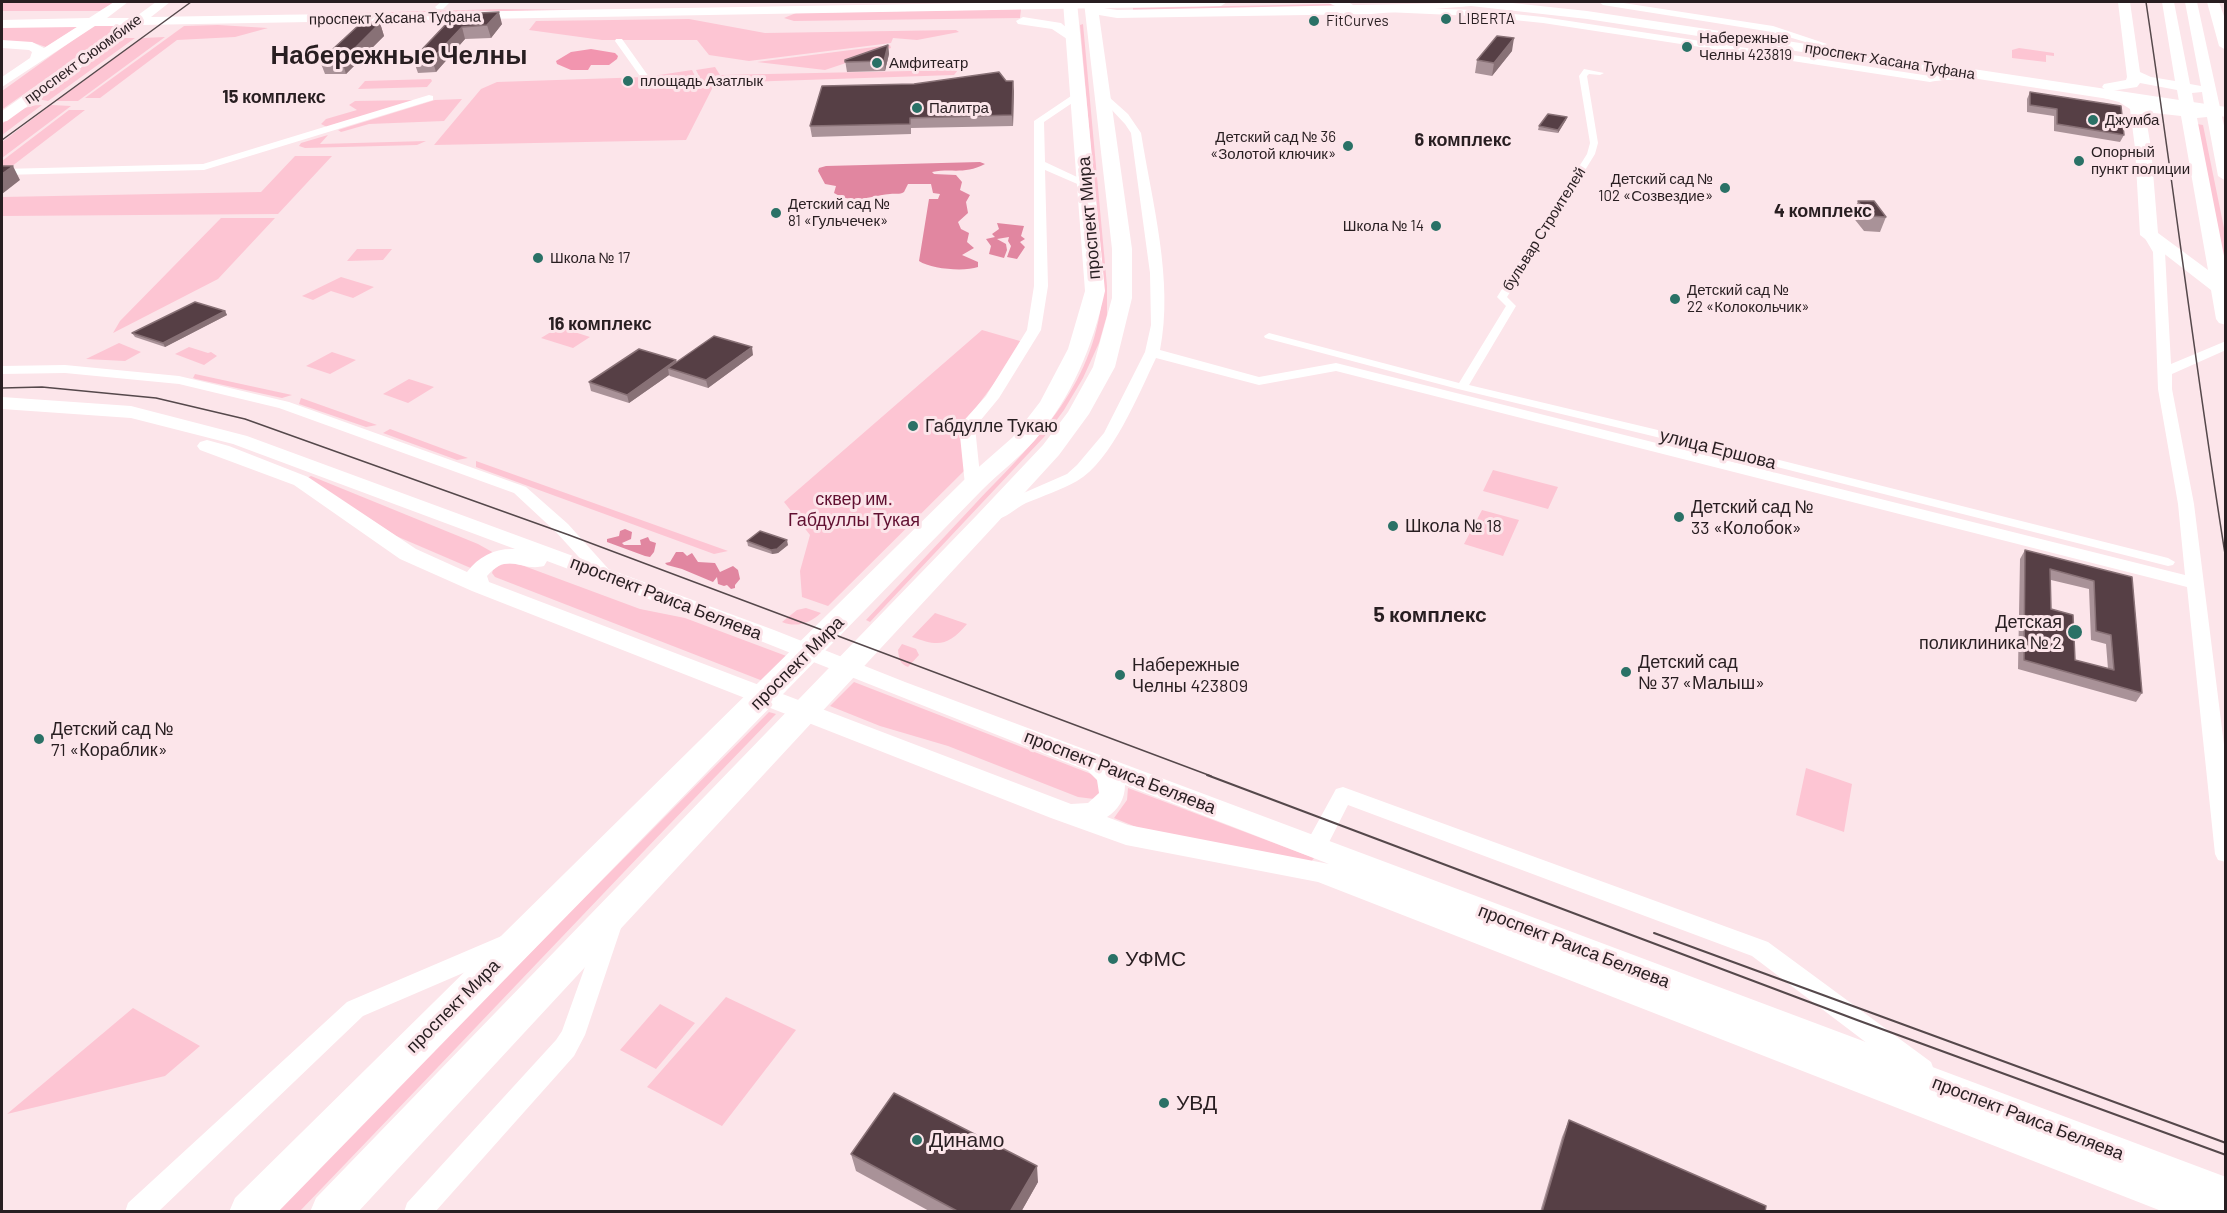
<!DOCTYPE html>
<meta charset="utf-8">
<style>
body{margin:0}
#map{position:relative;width:2227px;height:1213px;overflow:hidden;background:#fce5ea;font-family:Barlow,sans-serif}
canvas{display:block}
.frame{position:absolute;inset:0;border:3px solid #281e21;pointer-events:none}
</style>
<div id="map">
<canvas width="2227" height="1213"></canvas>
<div class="frame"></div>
</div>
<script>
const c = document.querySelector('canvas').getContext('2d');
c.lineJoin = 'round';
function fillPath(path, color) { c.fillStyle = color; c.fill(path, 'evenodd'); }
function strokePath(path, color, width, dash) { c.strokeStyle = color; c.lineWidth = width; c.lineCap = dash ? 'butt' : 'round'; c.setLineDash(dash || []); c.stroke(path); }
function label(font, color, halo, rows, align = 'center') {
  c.font = font + ' Barlow,sans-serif'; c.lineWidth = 6; c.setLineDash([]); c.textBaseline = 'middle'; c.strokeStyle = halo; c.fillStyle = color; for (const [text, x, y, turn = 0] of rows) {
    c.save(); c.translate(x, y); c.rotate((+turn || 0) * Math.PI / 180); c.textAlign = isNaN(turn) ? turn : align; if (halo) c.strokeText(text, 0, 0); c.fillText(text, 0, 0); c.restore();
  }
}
const green = new Path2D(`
 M2,2H115L100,11H2Z
 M1330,4L1340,6L1133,13V8Z
 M500,9L583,10L288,15Z
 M1021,9L1020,18L794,21L784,18L796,13Z
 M689,19L765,33L956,30L959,32L917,40L893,38L891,43L749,61L709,55L697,40H602L529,30L536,21Z
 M124,24L4,108L2,109V91L94,25Z
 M1083,24L1107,286V315L1099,343L1083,378L1064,410L1044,437L870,622L866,620C902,581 939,543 975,504C1039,437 1097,384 1103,286L1080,25Z
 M80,25L46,47L31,42H2V26Z
 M218,25L268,28L235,37L177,40L100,98H85L184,26Z
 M165,37L78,101H56L142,38Z
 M119,38H135L48,101L36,99Z
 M890,45L891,48L825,70L757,62Z
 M2019,48L2054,53V56L2046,55V62L2012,58V50Z
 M715,67L720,75L958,70L954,75L715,83L686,140L434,145L481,89L497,82L646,77L692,70L695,76H699L696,70Z
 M431,79L432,81L427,87L358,89L365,81Z
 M462,99L444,121L369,124L341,132L338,130L435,100Z
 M418,100L327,127L321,124L326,119L357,110L349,105L355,101Z
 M42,105L2,135V124C14,113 25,105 42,105Z
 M51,105L71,106L2,158V142Z
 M69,110H85L7,170H2V161Z
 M2197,124L2203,125L2225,233V285Z
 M328,135L320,144L426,141L417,145L305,148L299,146L301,143Z
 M295,156H332L278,214L2,216V197L261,192Z
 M221,218H275L218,279L113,333L120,321Z
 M357,249H392L383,260L347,261Z
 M341,277L374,287L353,298L331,291L313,300L302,296Z
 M559,327L590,337L573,348L541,338Z
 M982,330L1020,341L1022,346L963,425L966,469L828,606L802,597L800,571L810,535L784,502Z
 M119,343L141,352L125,361L86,359Z
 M189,347L208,353L211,352L217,356L204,365L175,354Z
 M332,352L356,360L330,374L306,366Z
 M195,374L292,395L282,398L196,379L193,378Z
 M409,379L434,387L408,403L383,394Z
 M301,398L377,425L366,427L299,404Z
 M390,429L468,458L457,460L383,433Z
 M476,461L728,551L714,554L476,467Z
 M1493,470L1558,487L1548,509L1483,491Z
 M311,476L478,544L494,553L473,569L396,536L307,478Z
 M1482,510L1519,520L1503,556L1464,544Z
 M516,563L640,609L685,618L789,657L763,681L495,577L492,573L493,570L501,564Z
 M806,608L821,613C810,623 797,628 782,622L797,610Z
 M935,613L967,624C948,646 939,647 912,637Z
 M902,644L916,649L919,655L908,667C900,664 899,659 898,650Z
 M854,682L1099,777L1105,788L1094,799L1078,797L948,746L880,726L830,706Z
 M769,712L776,714C616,879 459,1046 300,1211L273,1212Z
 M1806,768L1852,784L1844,832L1796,815Z
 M1128,788L1314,858L1311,862L1146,831L1114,818L1127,800Z
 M726,997L796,1030L722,1126L647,1087Z
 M660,1004L695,1023L656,1069L620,1050Z
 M133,1008L200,1046L165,1076L7,1114Z`);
const forest = new Path2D(`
 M980,162L985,164C964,175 952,168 932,172L934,174L956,175L962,182L960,190L970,195L966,202L968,213L958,222L961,229L969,233L967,242L974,248L962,255L978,262V267C964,272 931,269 919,261L929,199H938L940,194L933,193L931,184H908L904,192C899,195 896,193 890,194C869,196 854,205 834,193L836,186L825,184L818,171L819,168L826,166Z
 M997,223L1024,226L1021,236L1025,239L1020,242L1025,247L1017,259L1007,257L1011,246L1008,241L1009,237L997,239L1006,244L1007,250L1004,258L989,254L991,246L986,239L995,237L992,234L999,229Z
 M625,529L632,532L631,539L622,543L624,545H641L640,540L648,537L650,541L656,543L654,552L650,557L645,556L607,542V539L619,536L620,531Z
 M676,552H683L687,556L692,553L698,562L715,563L720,572L733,566L738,570L740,579L735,585V588L731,589L727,585L724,586L718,584L717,577L713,582L682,569L667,565L665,563L670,562Z`);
const water = new Path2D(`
 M591,49L615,53L618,56L617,59L609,65H591L588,70H571L557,64L556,61L571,52Z`);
const pedestrian = new Path2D(`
 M616,39H622L649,77L648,79H642L615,41Z
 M1584,69L1604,73L1600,75L1589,74L1587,76L1598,143L1595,154L1507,297L1516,306L1469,385L1704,441L2168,558L2175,562L2173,565L2168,566L1702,448L1458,389L1265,338L1264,336L1269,333L1459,383L1506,306L1497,297L1587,154L1590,143L1579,76Z`);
const minor = new Path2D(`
 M441,2H450L443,9H437L435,7Z
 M1599,2H1617L1773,26L1827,44L1822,47L1772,32L1603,5Z
 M1388,7L1475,10L1543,17L1930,76C1944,73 1969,67 1981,75C1974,80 1942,79 1930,82L1543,23L1475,16L1385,12V8Z
 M1100,89L1128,114L1141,133C1152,202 1174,281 1160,350L1259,377L1336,363L2185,575L2178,504L2158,389L2153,252L2143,235L2149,231L2153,232L2165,252L2171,364L2226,341V350L2172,374V389L2194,504L2226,761V862L2218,860L2215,854L2187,587L1336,371L1259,385L1156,358C1139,393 1112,461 1077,481C1061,490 1043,496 1026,503C1014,509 1003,522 989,519L987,515L989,511L1012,498L1067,474L1077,465L1104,433L1145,352L1151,325L1150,273L1131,133L1125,124L1095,92Z
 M1077,92L1082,95L1081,97L1044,122L1045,162L1092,184L1086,188L1082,186L1045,170L1048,286L1041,330L999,398L975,427L981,485L973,490L967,488L965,485L959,426L986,396L1027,330L1034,286V121Z
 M429,95L433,96V100L204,170L2,175V169L203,164Z
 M65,365L179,376L289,402L526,487L568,524L613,574L610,578H598L556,532L514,493L279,408L179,384L65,373L2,374V366Z
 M1343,787L1768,942L1931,1062L1934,1070L1931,1078L1922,1081L1913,1078L1752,956L1348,805L1324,852L1316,854L1308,852L1305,846L1308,840L1336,789Z
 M611,916L619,918L622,925L585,1035L574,1056L435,1212H404L407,1203L556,1040L562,1031L600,925L603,918Z
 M504,935L512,938L516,945L512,952L363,1016L158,1212H125L128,1203L347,1002Z`);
const tertiary = new Path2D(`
 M2,397L131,406L247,436L774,630L905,682L2226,1177L2225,1212H2164L1318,882L1126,845L1051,818L472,591L400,559L294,485L200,450L197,446L200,442L207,440L229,446L308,477L416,549L467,572C479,556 495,548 515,549L233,444L131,418L2,409ZM547,561L758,640L1088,771L1097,780L1099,793L1088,803L1071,804L489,582L487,576C508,551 521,572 544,566ZM1125,785L1329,864L1128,825L1107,817C1118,810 1125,799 1125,785Z`);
const secondary = new Path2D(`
 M114,2H128L107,18H134L156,2H170L151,17L1036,2H1227L1221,6L140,25L7,121L2,122V111L122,26H95L2,87V77L30,58L32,52L29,50L2,48V40L32,42L44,48L77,27L2,28V20L89,18Z
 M1327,2H1348L1353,5L1351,11L1336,15L1330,11L1337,7Z
 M1441,2H1477C1469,8 1449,8 1441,2Z
 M2118,2H2130L2140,72L2151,77L2175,81L2162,2H2174L2190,84L2201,86L2185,2H2197L2226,135V181L2218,176L2207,117L2197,118L2226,266V325L2219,323L2216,319L2211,290L2140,235L2135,148L2130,109L2119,102L2104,98L2102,95L2107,91L2102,87L2104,84L2126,80L2127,77ZM2140,83L2177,90L2180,107L2141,103L2129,96L2111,91L2137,87ZM2202,92L2205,111L2195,109L2192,93ZM2145,112L2181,116L2208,270L2158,233L2151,148Z
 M2207,2H2219L2226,22V50L2219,46Z
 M1023,17L1061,23L1080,39L1073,43L1052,29L1018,24L1016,21Z`);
const primary = new Path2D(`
 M1063,2H1077L1105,291C1093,346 1072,397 1035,440C1019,458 999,473 982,490L278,1212H229L235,1198L964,480L1013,437L1040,402L1068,349L1085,291Z
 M1084,2H1096L1097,7L1117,10L1503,2L1587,11L2226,107V117L1587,19L1471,6L1371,14L1117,18L1099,15L1132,249V298L1115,367L1089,414L1059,455L995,525L358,1212H310L316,1198L977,515L1043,445L1068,412L1093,367L1112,298V249Z`);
const tramFar1 = new Path2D(`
 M2146,2C2174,188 2196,374 2226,560
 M2,140L191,2
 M2,388L42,387L156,398L245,419L569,535L1211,776`);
const tram = new Path2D(`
 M1207,775L1857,1020L2226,1155
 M1654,933L2226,1143`);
const wall = new Path2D(`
 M454,22L502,24L491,38L465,39L436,72L418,73L413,59Z
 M380,23L384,36L346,74H325L320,61Z
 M888,45L889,54L885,71L847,72L845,60Z
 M1512,51L1492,76L1475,73L1477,60Z
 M1014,91L1013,126L911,128V134L812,137L810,126Z
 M2030,92L2124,135L2120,142L2054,131V116L2027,112V99Z
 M1566,120L1558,133L1538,130L1539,126Z
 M1858,201L1886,217L1880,232L1864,231L1852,216Z
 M225,311L227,315L165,347L135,337L132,333Z
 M753,355L708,388L670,376L669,375L629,403L591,391L589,382L677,362Z
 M747,541L788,545L778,553L772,554L748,546Z
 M2025,550L2132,577L2142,693L2136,702L2018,669L2020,559ZM2051,580L2089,589L2091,640L2106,644L2108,669L2075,660L2051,609Z
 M1569,1120L1765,1212H1540L1562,1137Z
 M851,1154L1038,1182L1021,1212H931L856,1171Z`);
const shadedWall = new Path2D(`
 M499,12L502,24L491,38L487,25Z
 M380,23L384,36L346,74L342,61Z
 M462,27L465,39L436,72L432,59Z
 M1514,38L1512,51L1492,76L1494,63Z
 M888,45L889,54L885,71L884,61Z
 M1013,81L1014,91L1013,126L1012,115Z
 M1567,117L1566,120L1558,133V130Z
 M13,166L20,180L2,194V174Z
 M225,311L227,315L165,347L163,343Z
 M752,347L753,355L708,388L706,380Z
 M676,360L678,368H668L669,375L629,403L627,395Z
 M787,540L788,545L778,553L772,554L771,550Z
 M1037,1166L1038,1182L1021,1212H1010Z`);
const building = new Path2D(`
 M499,12L487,25L462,27L432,59H413L448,22H454L461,14Z
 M380,23L342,61H320L360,24Z
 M1497,36L1514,38L1494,63L1477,60Z
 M888,45L884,61L845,62V60Z
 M999,72L1006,81H1013L1012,115L910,118V124L810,126L822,86L914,84Z
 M2030,92L2121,106L2124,135L2057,124V109L2030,105Z
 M1548,114L1567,117L1558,130L1539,126Z
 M2,166H13L2,174Z
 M1858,201H1874L1886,217L1870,216Z
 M195,302L225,311L163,343L132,333Z
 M714,336L752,347L706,380L668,368Z
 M639,349L676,360L627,395L589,382Z
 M760,531L787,540L777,549L771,550L747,541Z
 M2025,550L2132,577L2142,693L2024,660ZM2050,569L2094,581L2096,631L2111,635L2114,670L2075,660L2073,615L2051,609Z
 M894,1093L1037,1166L1010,1212H959L851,1154Z
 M1569,1120L1766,1206L1765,1212H1542Z`);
const markers = [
 [1446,19,6,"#2a7166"],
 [1314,21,6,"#2a7166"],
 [1687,47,6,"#2a7166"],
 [877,63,6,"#2a7166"],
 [628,81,6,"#2a7166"],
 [917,108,6,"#2a7166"],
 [2093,120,6,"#2a7166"],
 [1348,146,6,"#2a7166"],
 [2079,161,6,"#2a7166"],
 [1725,188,6,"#2a7166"],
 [776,213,6,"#2a7166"],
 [1436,226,6,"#2a7166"],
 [538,258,6,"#2a7166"],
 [1675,299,6,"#2a7166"],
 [913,426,6,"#2a7166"],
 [1679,517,6,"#2a7166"],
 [1393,526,6,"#2a7166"],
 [2075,632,8,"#2a7166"],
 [1626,672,6,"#2a7166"],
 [1120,675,6,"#2a7166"],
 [39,739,6,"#2a7166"],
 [1113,959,6,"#2a7166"],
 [1164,1103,6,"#2a7166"],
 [917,1140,6,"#2a7166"]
];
const farStreetnames = [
 ["проспект Хасана Туфана",395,18,-1],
 ["проспект Сююмбике",83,59,-36],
 ["проспект Хасана Туфана",1890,61,9],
 ["бульвар Строителей",1544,229,-58]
];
const farPoinames = [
 ["LIBERTA",1458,19],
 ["FitCurves",1326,21],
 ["Набережные",1699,38],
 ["Челны 423819",1699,55],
 ["Амфитеатр",889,63],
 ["площадь Азатлык",640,81],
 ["Палитра",929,108],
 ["Джумба",2105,120],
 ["Детский сад № 36",1336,137,"right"],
 ["«Золотой ключик»",1336,154,"right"],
 ["Опорный",2091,152],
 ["пункт полиции",2091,169],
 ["Детский сад №",1713,179,"right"],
 ["102 «Созвездие»",1713,196,"right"],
 ["Детский сад №",788,204],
 ["81 «Гульчечек»",788,221],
 ["Школа № 14",1424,226,"right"],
 ["Школа № 17",550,258],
 ["Детский сад №",1687,290],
 ["22 «Колокольчик»",1687,307]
];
const farQuarternames = [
 ["15 комплекс",274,97],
 ["6 комплекс",1463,140],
 ["4 комплекс",1823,211],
 ["16 комплекс",600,324]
];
const streetNames = [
 ["проспект Мира",1089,218,-95],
 ["улица Ершова",1718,449,14],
 ["проспект Раиса Беляева",666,598,21],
 ["проспект Мира",797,663,-45],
 ["проспект Раиса Беляева",1120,772,21],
 ["проспект Раиса Беляева",1574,946,21],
 ["проспект Мира",453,1006,-45],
 ["проспект Раиса Беляева",2028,1118,21]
];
const poiNames = [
 ["Габдулле Тукаю",925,426],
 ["Детский сад №",1691,507],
 ["33 «Колобок»",1691,528],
 ["Школа № 18",1405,526],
 ["Детская",2062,622,"right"],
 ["поликлиника № 2",2062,643,"right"],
 ["Детский сад",1638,662],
 ["№ 37 «Малыш»",1638,683],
 ["Набережные",1132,665],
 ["Челны 423809",1132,686],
 ["Детский сад №",51,729],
 ["71 «Кораблик»",51,750]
];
const parkNames = [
 ["сквер им.",854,499],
 ["Габдуллы Тукая",854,520]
];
const quarterNames = [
 ["5 комплекс",1430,615]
];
const nearPoinames = [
 ["УФМС",1125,959],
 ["УВД",1176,1103],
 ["Динамо",929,1140]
];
const farTownnames = [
 ["Набережные Челны",399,55]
];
fillPath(green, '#fdc5d3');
fillPath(forest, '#e186a0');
fillPath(water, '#f295af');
fillPath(pedestrian, '#fff');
fillPath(minor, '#fff');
fillPath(tertiary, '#fff');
fillPath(secondary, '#fff');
fillPath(primary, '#fff');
strokePath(tramFar1, '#55484b', 1.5);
strokePath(tram, '#55484b', 2);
fillPath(wall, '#a99298');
fillPath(shadedWall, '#887176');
fillPath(building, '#563f45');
strokePath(building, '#887176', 1.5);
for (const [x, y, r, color] of markers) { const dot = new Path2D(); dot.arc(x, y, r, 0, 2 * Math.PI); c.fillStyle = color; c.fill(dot); strokePath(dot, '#fce5ea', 2); }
label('15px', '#281e21', '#fce5ea', farStreetnames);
label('15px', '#281e21', '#fce5ea', farPoinames, 'left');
label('bold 18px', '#281e21', '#fce5ea', farQuarternames);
label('18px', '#281e21', '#fce5ea', streetNames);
label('18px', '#281e21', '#fce5ea', poiNames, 'left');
label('18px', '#611031', '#fce5ea', parkNames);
label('bold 21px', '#281e21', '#fce5ea', quarterNames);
label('21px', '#281e21', '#fce5ea', nearPoinames, 'left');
label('bold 26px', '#281e21', '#fce5ea', farTownnames);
</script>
